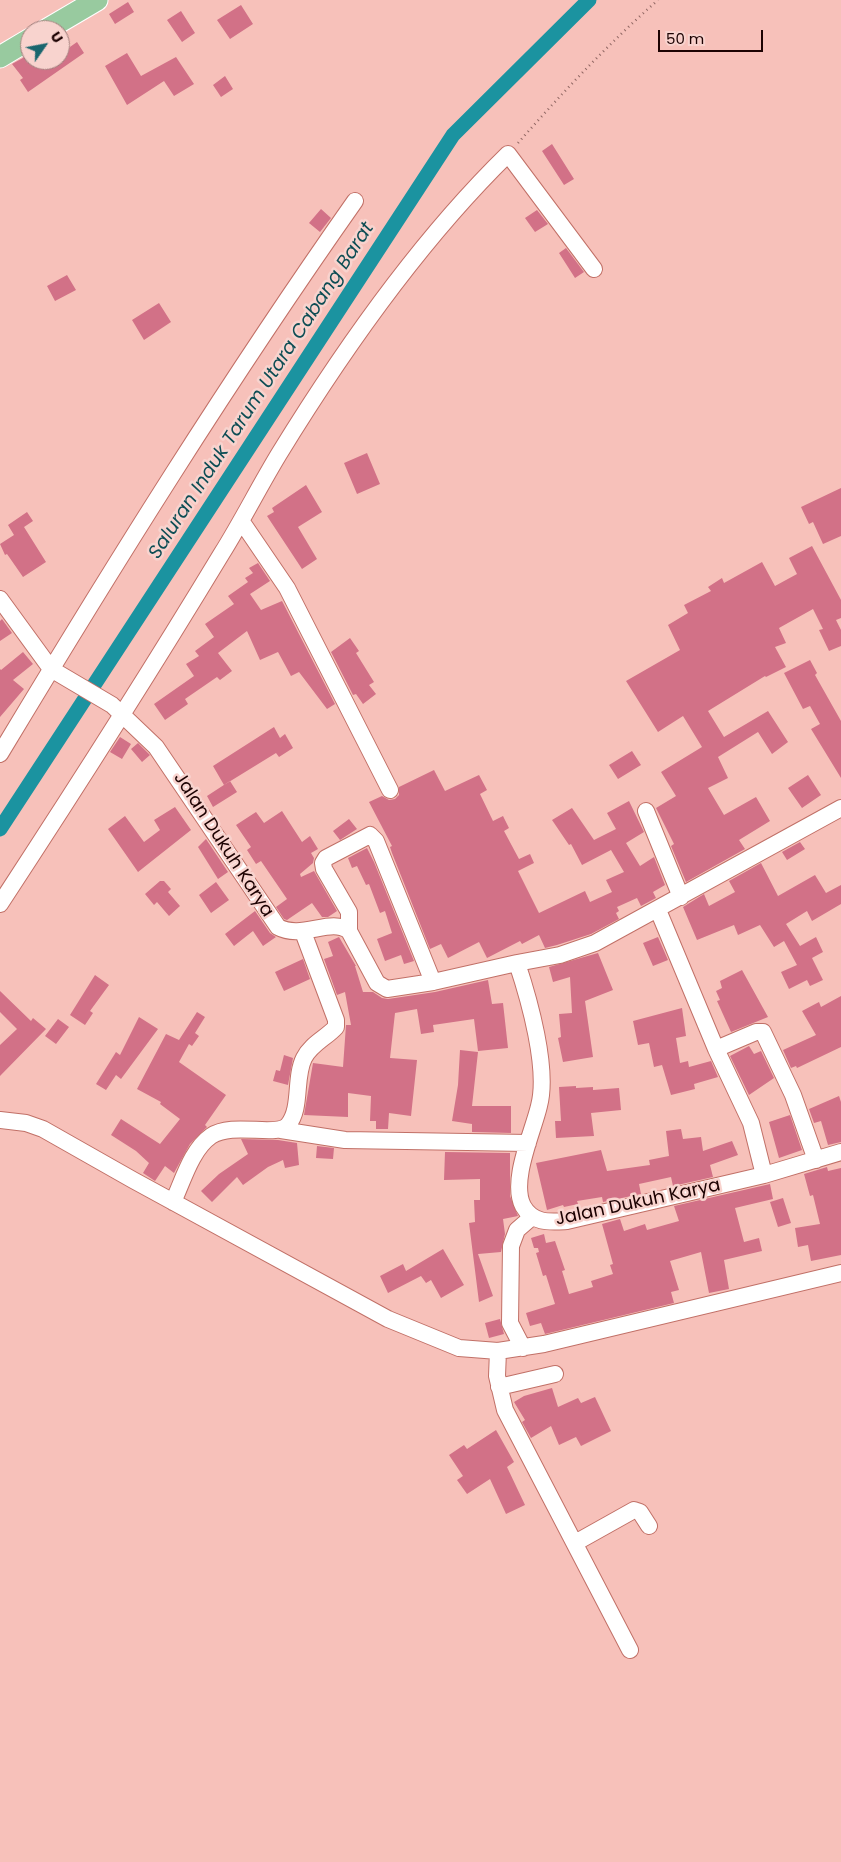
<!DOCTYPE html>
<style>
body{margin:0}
#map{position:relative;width:841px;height:1862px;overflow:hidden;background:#f7c1ba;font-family:Poppins,sans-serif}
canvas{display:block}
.north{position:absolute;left:20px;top:20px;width:50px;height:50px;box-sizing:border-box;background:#f8d3ce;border:1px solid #a07f7c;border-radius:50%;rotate:57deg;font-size:14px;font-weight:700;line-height:20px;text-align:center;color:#1c0202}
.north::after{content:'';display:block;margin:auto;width:18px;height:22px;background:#19666e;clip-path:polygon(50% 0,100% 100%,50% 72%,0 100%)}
.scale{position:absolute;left:658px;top:30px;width:105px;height:22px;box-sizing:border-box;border:2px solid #1c0202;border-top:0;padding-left:6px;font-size:15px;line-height:18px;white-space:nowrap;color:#1c0202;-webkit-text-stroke:4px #f8d3ce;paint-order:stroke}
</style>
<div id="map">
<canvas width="841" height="1862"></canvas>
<div class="north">U</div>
<div class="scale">50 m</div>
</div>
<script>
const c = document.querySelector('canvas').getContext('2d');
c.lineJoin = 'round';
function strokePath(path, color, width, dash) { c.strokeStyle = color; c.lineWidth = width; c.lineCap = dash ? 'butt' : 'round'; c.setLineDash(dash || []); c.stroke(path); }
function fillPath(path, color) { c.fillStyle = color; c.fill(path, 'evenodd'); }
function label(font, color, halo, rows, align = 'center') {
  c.font = font + ' Poppins,sans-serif'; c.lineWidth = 5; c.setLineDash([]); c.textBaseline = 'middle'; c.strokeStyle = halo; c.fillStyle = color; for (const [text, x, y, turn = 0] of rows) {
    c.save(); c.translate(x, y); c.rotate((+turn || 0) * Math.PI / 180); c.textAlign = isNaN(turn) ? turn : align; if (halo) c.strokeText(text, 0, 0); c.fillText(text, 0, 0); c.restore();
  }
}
const canal = new Path2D(`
 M0,829L453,135L589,0`);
const building = new Path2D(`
 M128,2L134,12L115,24L109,14Z
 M241,5L253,24L230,39L217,20Z
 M181,11L195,33L182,42L167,20Z
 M77,42L84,53L28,92L20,80L23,78L12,64L30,54V60H60V54Z
 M127,53L141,76L176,57L194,84L174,96L164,81L127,105L105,66Z
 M225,76L233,89L221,97L213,85Z
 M552,144L574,179L564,185L542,151Z
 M321,209L331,218L320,232L309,223Z
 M537,210L548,224L535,232L525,218Z
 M566,248L584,272L575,278L559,253Z
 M67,275L76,290L55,301L47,286Z
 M159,303L171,322L144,340L132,320Z
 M367,453L380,484L357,494L344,463Z
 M306,485L322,512L298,527L317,559L302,569L267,516L274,512L272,508Z
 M841,488V536L823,544L813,522L809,524L801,507Z
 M27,512L33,521L24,527L46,562L23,577L7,554L5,555L0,544L14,535L8,525Z
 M812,546L841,600V618L836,620L841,630V646L829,651L819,630L823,629L813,609L779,628L786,643L775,647L786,667L766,677L765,676L708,711L724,737L768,711L788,742L772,754L758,732L718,757L728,778L708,788L724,815L756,797L770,821L739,840L745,849L686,882L671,846L674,844L656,808L676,796L661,772L702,747L683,716L658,732L626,681L680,650L668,625L688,613L684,605L711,591L708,587L722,578L724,583L762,562L775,586L797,574L789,558Z
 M258,563L270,581L250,594L261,610L282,601L335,704L327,709L299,672L291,676L278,652L260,660L247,631L218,653L232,671L220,680L217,677L185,699L188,704L165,720L154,704L194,676L186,664L199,656L195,651L214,637L205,624L234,604L228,596L248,582L245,578L253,573L249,568Z
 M2,619L12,633L0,641V621Z
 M350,638L359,651L356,653L374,682L369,685L376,694L363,704L356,694L353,695L351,691L331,652Z
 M23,652L33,664L13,680L24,689L0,717V669L1,670Z
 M810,660L817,673L815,675L841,721V778L811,729L820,724L810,706L803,709L784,673Z
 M274,727L280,738L285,734L293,748L279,757L276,753L224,785L213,766Z
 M120,737L131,744L122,759L110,752Z
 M138,743L150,755L142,762L131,749Z
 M632,751L641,765L618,779L609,765Z
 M434,770L445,791L479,775L487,790L480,794L493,821L503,816L509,828L504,831L519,859L530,854L534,863L518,871L539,913L585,891L590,902L612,892L606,880L624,872L611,850L582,865L571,844L569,845L552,820L572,808L594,840L616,829L607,813L629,801L644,832L626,843L640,866L654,857L665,885L653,892L656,898L641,906L637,898L617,907L619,911L616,913L619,919L591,934L557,945L545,948L539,935L522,944L520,941L487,958L479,942L448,958L441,944L430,949L392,853L390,847L392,846L369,802L382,796L389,800L395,799L399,795V787Z
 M808,775L821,795L802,808L788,788Z
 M230,781L237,792L213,807L207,796Z
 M175,807L191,830L138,872L108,829L125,816L144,842L160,830L154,820Z
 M282,811L302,842L310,836L318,849L311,853L314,858L313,863L300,874L301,877L314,871L337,911L328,917H322L312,903L287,920L284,919L276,907L287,899L261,861L256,864L247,850L251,847L236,825L256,812L264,823Z
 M349,819L357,829L340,840L333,831Z
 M206,839L228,872L218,879L198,847Z
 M800,842L805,849L787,860L782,852Z
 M367,848L374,862L414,961L404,964L401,955L385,961L377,939L392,933L385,911L380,913L369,884L366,885L357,866L352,868L348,858Z
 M761,863L778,896L815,875L826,893L841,885V904L812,921L807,911L786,924L800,946L816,937L823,952L812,958L823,980L810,986L807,980L789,989L781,972L797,965L784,941L774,947L760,925L738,935L734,925L697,940L683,907L704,894L709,906L735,892L729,881Z
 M160,881H164L171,889L168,892L180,906L169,916L157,902L154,905L145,894Z
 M216,882L229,900L211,913L199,895Z
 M255,911L270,933L276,937L263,946L253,931L234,946L225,934Z
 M339,937L356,966H355L363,992H373L382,998L388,999L435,992L488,980L492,1004L503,1003L508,1048L478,1051L474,1019L433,1025L434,1032L421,1034L417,1009L395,1013L390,1058L417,1060L411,1116L389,1113L388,1129H376V1121H370L371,1096L348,1093V1117L304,1115L313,1063L343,1067L346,1025H351L345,992L337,995L324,959L333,956L328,942Z
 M658,937L668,960L653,966L643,943Z
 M598,953L613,990L585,1001L593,1057L563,1062L558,1038L561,1037L559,1014L572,1013L570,977L553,982L549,967Z
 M303,959L310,979L284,991L275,972Z
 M742,970L768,1017L731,1032L717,1001L720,1000L716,991L722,988L720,981Z
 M95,975L109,985L90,1011L93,1013L85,1025L70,1015Z
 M0,991L31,1021L33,1018L46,1029L0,1076V1045L17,1029L0,1012Z
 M841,996V1047L797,1068L796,1066L791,1068L783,1050L816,1035L802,1011L819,1002L821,1007Z
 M682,1008L686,1036L676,1038L680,1063L688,1061L689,1067L711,1061L718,1077L694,1084L695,1089L671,1095L662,1065L654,1067L649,1043L638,1045L633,1021Z
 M197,1012L205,1017L195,1033L199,1036L192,1046L189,1044L179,1062L226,1095L205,1125L207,1127L190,1144L174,1173L165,1166L155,1181L143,1173L149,1163L136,1151L111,1135L121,1119L160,1144L180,1119L160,1104L161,1102L137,1089L166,1034L179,1040Z
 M139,1017L158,1029L121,1079L116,1075L106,1090L96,1084L116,1052L120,1055Z
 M58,1019L69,1027L56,1044L45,1036Z
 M749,1046L754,1054L761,1051L774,1078L749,1095L730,1056Z
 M460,1050L478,1052L472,1106H511V1133L472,1132V1124L452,1121L458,1085Z
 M284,1055L293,1058L288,1085L273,1081L276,1070L280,1071Z
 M576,1086V1088L593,1087V1090L619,1088L621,1110L591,1113L594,1136L556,1138L555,1121H561L559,1087Z
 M839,1096L841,1102V1142L828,1145L821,1121L814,1123L809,1109Z
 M790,1115L802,1150L779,1158L769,1122Z
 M681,1129L683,1139L701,1137L703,1151L732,1141L738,1155L710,1165L713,1177L673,1186L671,1177L639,1184L641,1194L603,1202L602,1197L577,1201L578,1204L564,1207L563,1205L547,1210L536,1163L601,1150L607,1171L650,1165L649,1160L669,1156L666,1131Z
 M241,1139L278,1140L297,1143L299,1165L285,1168L283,1160L268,1167L243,1185L237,1177L212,1202L201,1191L219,1174L248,1154Z
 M317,1146L334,1148L333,1159L316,1158Z
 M445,1152L510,1153V1196L518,1216L503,1219L505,1234L501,1252L478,1254L493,1296L479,1302L469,1223L475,1222L474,1200H480V1179L444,1180Z
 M827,1167L828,1171L841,1168V1255L811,1261L808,1245L798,1247L795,1228L820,1224L813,1195L810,1196L804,1174Z
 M770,1184L773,1199L735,1208L744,1242L759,1238L762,1251L724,1260L729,1289L709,1293L701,1252L670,1261L679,1290L671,1292L674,1303L545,1334L541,1323L530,1326L526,1313L555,1304L546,1275L543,1276L536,1253L539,1252L538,1248H534L531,1238L544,1234L546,1243L555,1241L565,1270L562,1271L569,1294L593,1287L591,1281L613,1274L610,1265L613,1264L602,1224L620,1219L624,1231L645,1224L647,1230L679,1221L674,1206Z
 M783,1198L791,1223L778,1227L770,1202Z
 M443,1249L464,1285L441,1298L431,1280L426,1283L421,1276L388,1293L380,1276L403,1264L406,1271Z
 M500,1319L504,1334L489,1338L485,1323Z
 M552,1388L558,1407L578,1398L581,1403L595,1397L611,1431L581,1446L576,1437L559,1445L551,1426L531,1438L522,1422L525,1420L514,1402L524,1396Z
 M496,1430L514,1462L507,1467L525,1505L506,1514L490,1479L467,1494L457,1480L463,1476L449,1455L464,1445L467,1449Z`);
const path = new Path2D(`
 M518,143C562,93 608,44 658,0`);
const minor = new Path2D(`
 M242,522L287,588L390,790
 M0,599L51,669L112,705L156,747L278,927C302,940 331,917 349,931L377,983L387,989L433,982L517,963C529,999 549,1069 539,1106C533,1132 510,1181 523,1206C533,1224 550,1222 567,1221L764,1175L841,1152
 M0,754C113,566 229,380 355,201
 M646,811L681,897
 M0,904C76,788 150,672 222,553C242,521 259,487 279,454C344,348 419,241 508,154L594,269
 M658,910L716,1049L751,1123L764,1175
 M349,931V912L324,869L323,863L326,858L370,835L376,841L433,982
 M517,963L560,955L595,943L841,808
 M716,1049L756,1032H763L793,1095L816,1160
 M0,1120L26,1123L43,1129L133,1180L388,1319L459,1348L498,1351L544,1344L841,1273
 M281,1130L345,1140L528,1143
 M173,1202C183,1181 191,1150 211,1136C233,1121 277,1138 288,1125C302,1108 294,1078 304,1058C311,1044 326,1038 336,1027V1020L303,932
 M523,1348L510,1323L511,1246L517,1230L532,1217
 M498,1351L497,1376L505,1410L630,1650
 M499,1387L555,1374
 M575,1543L634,1510L640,1512L649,1526`);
const major = new Path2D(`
 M46,30L97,0
 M0,57L30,39`);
const streetNames = [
 ["Jalan Dukuh Karya",223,845,57],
 ["Jalan Dukuh Karya",638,1203,-12]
];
const waterNames = [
 ["Saluran Induk Tarum Utara Cabang Barat",262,391,-57]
];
strokePath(canal, '#1b93a0', 15);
fillPath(building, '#d27187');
strokePath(minor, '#c17067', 18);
strokePath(major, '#fff', 23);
strokePath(path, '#8f6662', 2.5, [1, 4]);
strokePath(minor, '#fff', 16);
strokePath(major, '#98ca9f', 21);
label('18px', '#1c0202', '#f8d3ce', streetNames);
label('italic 19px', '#0d4d54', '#f8d3ce', waterNames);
</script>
